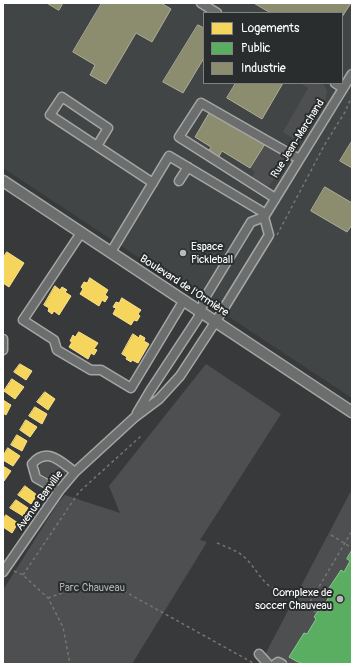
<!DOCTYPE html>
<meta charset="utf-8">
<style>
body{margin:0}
#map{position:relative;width:355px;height:667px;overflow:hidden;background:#38393a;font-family:Pangolin,sans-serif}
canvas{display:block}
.frame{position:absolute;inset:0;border:4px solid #fff;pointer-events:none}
.legend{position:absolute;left:203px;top:12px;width:140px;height:72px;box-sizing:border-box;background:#2a2d2e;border:1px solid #7f8182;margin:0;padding:5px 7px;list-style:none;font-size:12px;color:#fff}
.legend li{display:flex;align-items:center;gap:8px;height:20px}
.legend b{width:20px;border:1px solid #7f8182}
</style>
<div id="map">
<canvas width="355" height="667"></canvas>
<div class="frame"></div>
<ul class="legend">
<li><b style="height:11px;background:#f6d55c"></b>Logements</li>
<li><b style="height:11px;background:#5aae61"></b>Public</li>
<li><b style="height:11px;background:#8c8c6e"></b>Industrie</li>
</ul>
</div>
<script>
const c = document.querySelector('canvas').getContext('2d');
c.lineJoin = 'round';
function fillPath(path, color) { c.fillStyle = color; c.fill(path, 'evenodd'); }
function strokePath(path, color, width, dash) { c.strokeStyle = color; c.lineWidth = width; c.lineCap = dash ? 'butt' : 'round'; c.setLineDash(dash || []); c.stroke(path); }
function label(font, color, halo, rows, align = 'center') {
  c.font = font + ' Pangolin,sans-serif'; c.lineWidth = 4; c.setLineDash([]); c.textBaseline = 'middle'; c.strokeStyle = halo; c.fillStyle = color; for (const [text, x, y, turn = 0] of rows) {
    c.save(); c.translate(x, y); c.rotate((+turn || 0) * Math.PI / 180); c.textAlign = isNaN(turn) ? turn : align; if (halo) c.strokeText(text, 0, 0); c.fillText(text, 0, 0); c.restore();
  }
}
const built = new Path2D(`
 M3,3H352V398L3,168ZM204,13H342V83H204Z`);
const green = new Path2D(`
 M300,83H323L327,91L326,98L299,142L283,132L308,88Z
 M265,144L289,158L268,187L252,178L255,172L251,168Z
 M206,364L281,414L200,540L207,542L132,664H3V590L58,503L65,495L120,513L109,486Z
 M45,460C53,459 72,467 63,477C61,481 60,482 56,483L54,482L40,473C38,467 40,463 45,460Z
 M352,489V664H260Z`);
const homes = new Path2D(`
 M7,252L24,263L9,287L3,283V258Z
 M90,278L108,290L105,295L108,297L105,302L102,300L99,306L80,294L83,289L81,287L84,282L87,283Z
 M55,286L60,290L62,287L67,290L65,292L71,296L59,315L54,311L52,314L48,311L49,308L44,305Z
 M122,298L141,310L138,314L140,316L137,321L134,320L131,325L113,314L116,308L113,307L116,302L119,303Z
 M79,332L98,343L94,349L97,350L94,355L91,353L88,359L69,347L72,342L70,341L73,335L75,337Z
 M133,334L139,338L140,335L145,338L144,341L149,344L138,363L132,360L131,362L126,359L127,357L122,354Z
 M20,364L32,371L26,380L14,372Z
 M12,379L24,387L15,399L4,391Z
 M45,392L55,399L48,410L37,402Z
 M3,400L11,405L6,415L3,413Z
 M35,407L47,414L42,424L29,416Z
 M26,420L37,427L30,437L20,430Z
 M17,435L27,441L22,451L11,445Z
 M8,448L20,456L13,466L3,460V456Z
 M3,466L11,471L4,481L3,480Z
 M25,486L37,495L31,504L18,495Z
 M16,500L28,508L23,516L10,508Z
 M6,515L18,523L12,533L3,527V520Z`);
const public = new Path2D(`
 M352,550V664H303L296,661L289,657L304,633L307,634L316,619L314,617L320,608L322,609L333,590L329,588L341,570L344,572L350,561L347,559Z`);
const industry = new Path2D(`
 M47,3H63L59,10Z
 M102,3H161L171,9L152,42L136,33L106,84L90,75L95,65L73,52Z
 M254,3H351L342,17V13H271Z
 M198,25L204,28V58L183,93L163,82Z
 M236,83H283L262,119L227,98Z
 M211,112L265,144L250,168L222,151L218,158L208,152L211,147L195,137L209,113Z
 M352,141V168L340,161Z
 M325,187L352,203V225L347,232L311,211Z`);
const path = new Path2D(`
 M277,235L325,144L345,112L352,96
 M331,535L352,548
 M217,543C226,547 236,550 243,556C253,564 258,576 268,585L317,613
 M14,571L23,575L48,598L63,627L70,664
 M23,575L79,492L141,436
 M48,598L62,593L102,586L122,590L255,664
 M307,607L352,531`);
const minor = new Path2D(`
 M201,3L217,13
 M335,83L343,88
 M97,146L108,128L62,97L50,115L153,183
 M179,181L188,167
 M275,198L179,137L201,103L299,159
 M81,233L23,320L54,340L57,350L91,370H101L131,388L184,300
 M111,252L169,156L266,214
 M3,339V350
 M137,413L150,391L198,318L206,296L251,222L264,217L352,74
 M59,491L36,478L32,464C47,446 61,462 75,472
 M3,572L59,491L75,472L135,417L159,399L180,376L216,321L269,235L264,217
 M259,654L268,664
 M275,664L278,662L282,664`);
const major = new Path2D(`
 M3,181L352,412`);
const markers = [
 [183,253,4,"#b9baba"],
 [340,599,4,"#b9baba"]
];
const streetNames = [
 ["Rue Jean-Marchand",298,139,-58],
 ["Boulevard de l'Ormière",184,286,33],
 ["Avenue Banville",40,501,-54]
];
const poiNames = [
 ["Espace",191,247],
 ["Pickleball",191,260],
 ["Complexe de",332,593,"right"],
 ["soccer Chauveau",332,606,"right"]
];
const parkNames = [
 ["Parc Chauveau",92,588]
];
fillPath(built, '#424546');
fillPath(green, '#4d4f50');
fillPath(homes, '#f6d55c');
strokePath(homes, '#f9e28d', 1);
fillPath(public, '#5aae61');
strokePath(public, '#8cc690', 1);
fillPath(industry, '#8c8c6e');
strokePath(industry, '#aeae9a', 1);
strokePath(minor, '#a5a6a6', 11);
strokePath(major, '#a5a6a6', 13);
strokePath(path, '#757676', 1.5, [3, 3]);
strokePath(minor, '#6c6d6d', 8);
strokePath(major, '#6c6d6d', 10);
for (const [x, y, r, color] of markers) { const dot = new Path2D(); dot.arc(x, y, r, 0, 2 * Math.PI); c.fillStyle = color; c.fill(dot); strokePath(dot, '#2a2d2e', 1.5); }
label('11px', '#fff', '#2a2d2e', streetNames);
label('11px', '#fff', '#2a2d2e', poiNames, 'left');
label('11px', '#b0b2b2', '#2a2d2e', parkNames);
</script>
